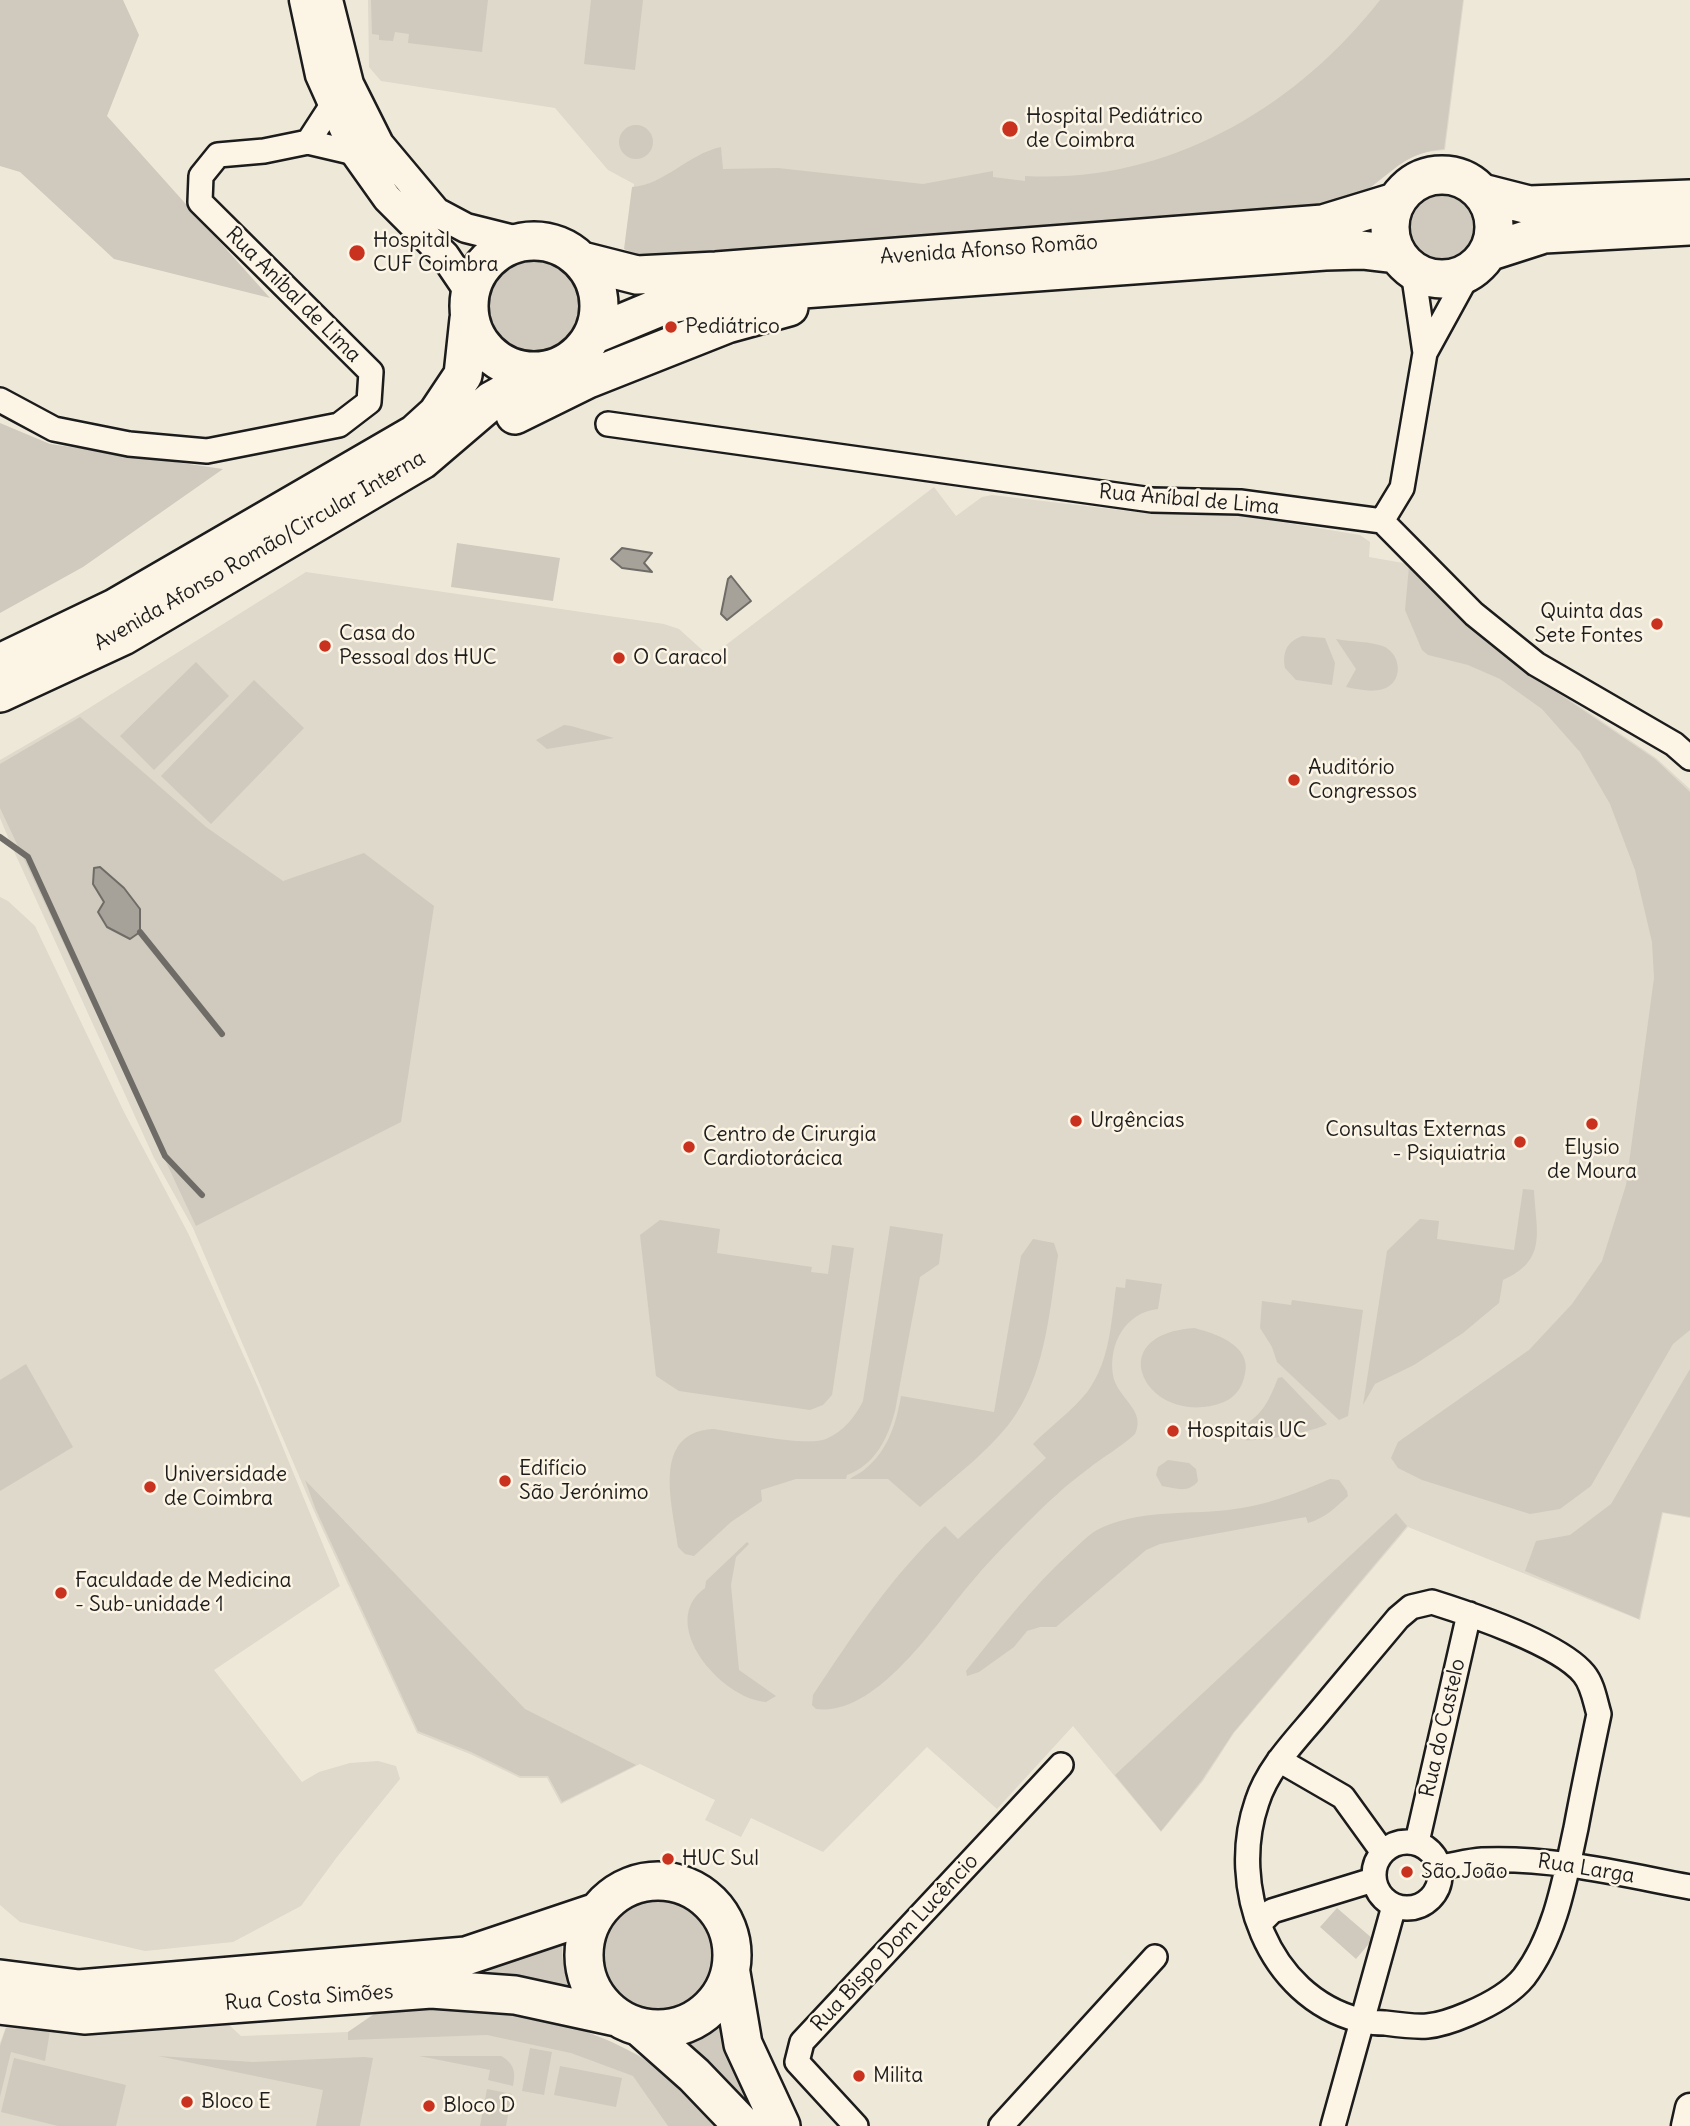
<!DOCTYPE html>
<meta charset="utf-8">
<style>
body{margin:0}
canvas{display:block;background:#eee8d9}
</style>
<canvas width="1690" height="2126"></canvas>
<script>
const c = document.querySelector('canvas').getContext('2d');
c.lineJoin = 'round';
function fillPath(path, color) { c.fillStyle = color; c.fill(path, 'evenodd'); }
function strokePath(path, color, width, dash) { c.strokeStyle = color; c.lineWidth = width; c.lineCap = dash ? 'butt' : 'round'; c.setLineDash(dash || []); c.stroke(path); }
function label(font, color, halo, rows, align = 'center') {
  c.font = font + ' Delius,sans-serif'; c.lineWidth = 5; c.setLineDash([]); c.textBaseline = 'middle'; c.strokeStyle = halo; c.fillStyle = color; for (const [text, x, y, turn = 0] of rows) {
    c.save(); c.translate(x, y); c.rotate((+turn || 0) * Math.PI / 180); c.textAlign = isNaN(turn) ? turn : align; if (halo) c.strokeText(text, 0, 0); c.fillText(text, 0, 0); c.restore();
  }
}
const built = new Path2D(`
 M368,0H1464L1445,150L1426,152L1407,159L1367,190L1346,201L1322,207L675,256L635,254L625,250L634,184L608,170L555,108L381,81L369,67Z
 M934,487L956,516L982,497L992,495L1145,513L1233,514L1360,535L1370,542L1369,557L1409,564L1513,661L1656,758L1690,789V1518L1663,1513L1640,1620L1408,1527L1234,1733L1203,1781L1161,1832L1073,1726L997,1809L927,1747L823,1852L751,1818L741,1837L705,1820L715,1800L640,1764L561,1804L547,1778H520L470,1754L417,1733L314,1511L193,1228L154,1158L13,849L0,818V760L78,715L306,572L664,624L679,629L710,657Z
 M0,897L8,901L35,926L124,1112L188,1233L258,1387L340,1586L214,1670L302,1782L319,1772L350,1763L378,1761L396,1766L400,1779L337,1857L301,1906L233,1942L145,1951L20,1922L0,1905Z
 M382,2008L488,2011L545,2019L581,2029L643,2057L703,2108L719,2126H0V2043L6,2027L89,2033L227,2023L241,2036L348,2032Z`);
const green = new Path2D(`
 M0,0H123L139,35L107,116L270,298L114,259L20,172L0,166Z
 M371,0H488L482,52L408,43L409,34L395,32L393,41L379,40V35L372,34Z
 M591,0H643L635,70L584,64Z
 M1380,0H1463L1444,149C1406,153 1397,168 1368,189C1354,199 1338,202 1321,206L675,255L635,253L624,249L632,187C664,185 688,154 721,147L723,169L778,168L923,184L993,171V177L1025,181V176C1166,184 1295,109 1380,0Z
 M619 142a17 17 0 1 1 34 0a17 17 0 1 1-34 0Z
 M1411 227a31 31 0 1 1 62 0a31 31 0 1 1-62 0Z
 M487 304a47 47 0 1 1 94 0a47 47 0 1 1-94 0Z
 M0,423L50,444L223,469L83,567L0,613Z
 M457,543L560,558L553,601L451,587Z
 M1409,566L1512,662L1655,759L1690,792V1330L1673,1344L1591,1486L1560,1509L1530,1514L1422,1480L1398,1468L1391,1458L1398,1442L1529,1350L1572,1304L1602,1261L1626,1185L1654,978L1652,942L1635,870L1610,804L1580,752L1542,709L1500,679L1468,665L1428,655L1422,650L1405,610Z
 M1302,636L1325,638L1335,663L1332,685L1296,680L1285,668C1282,652 1287,642 1302,636Z
 M1336,639C1351,642 1371,641 1385,647C1402,656 1403,683 1383,689C1372,693 1357,689 1346,687L1356,669Z
 M196,662L229,696L154,770L120,736Z
 M254,680L304,728L211,824L161,776Z
 M80,717L206,827L283,881L364,853L434,906L401,1122L196,1226L0,808V764Z
 M564,725L571,726L614,738L547,749L536,740Z
 M1523,1189L1534,1190C1536,1232 1548,1260 1503,1280L1499,1303L1463,1333L1414,1365L1375,1384L1363,1405L1387,1251L1420,1219L1439,1221L1437,1239L1514,1250Z
 M660,1220L720,1229L717,1253L812,1267L811,1272L828,1274L832,1245L854,1248L832,1395L823,1405L810,1410L679,1391L656,1376L640,1235Z
 M890,1226L943,1234L939,1264L920,1277L895,1411C888,1438 875,1465 847,1475L846,1479H796L761,1490L762,1501L731,1522L694,1556L685,1554L678,1547C673,1506 650,1433 713,1429C737,1432 807,1447 826,1439C844,1431 855,1417 863,1401Z
 M1033,1239L1054,1243L1058,1255C1050,1308 1046,1368 1016,1414C995,1447 949,1481 920,1507L888,1479H850C853,1476 859,1474 864,1470C887,1452 896,1425 901,1396L994,1412L1021,1256Z
 M1126,1279L1162,1284L1158,1309C1126,1312 1108,1344 1113,1375C1116,1397 1147,1410 1135,1434C1121,1447 1103,1457 1088,1469C1066,1485 1046,1504 1027,1523C1007,1543 987,1563 969,1585C935,1625 876,1717 816,1709L812,1705L813,1695C853,1635 892,1575 945,1526L958,1539L1046,1458L1033,1444C1050,1427 1073,1410 1088,1391C1110,1360 1111,1323 1116,1287L1125,1288Z
 M1292,1300L1363,1310L1348,1416L1339,1420L1277,1362L1272,1347L1260,1328L1262,1301L1291,1305Z
 M1194,1328C1218,1334 1255,1347 1244,1378C1241,1389 1235,1397 1224,1402C1150,1431 1096,1335 1194,1328Z
 M26,1364L73,1447L0,1491V1380Z
 M1690,1369V1517L1662,1512L1639,1619L1525,1571L1536,1541L1570,1535L1611,1504Z
 M1282,1377L1327,1424C1314,1432 1259,1442 1244,1440C1239,1439 1238,1437 1234,1434L1235,1430C1262,1417 1268,1403 1278,1378Z
 M1168,1460L1189,1463L1196,1469L1198,1481C1188,1494 1176,1488 1162,1486L1156,1475L1158,1467Z
 M1330,1479L1339,1480L1347,1491L1348,1496C1335,1508 1325,1518 1308,1523L1306,1517L1160,1544L1146,1550L1056,1627H1040L1027,1631L1014,1647L979,1672L967,1676L966,1671C1000,1629 1032,1587 1072,1551C1080,1544 1088,1535 1097,1530C1139,1509 1183,1515 1228,1510C1265,1506 1297,1493 1330,1479Z
 M305,1480L525,1709L636,1765L562,1802L548,1776H520L471,1752L418,1731L316,1510Z
 M1396,1513L1407,1526L1233,1733L1202,1780L1161,1831L1115,1775Z
 M747,1542L749,1544L736,1557L731,1585L739,1670L776,1696L766,1702C721,1699 656,1623 705,1588L706,1581Z
 M598 1954a58 58 0 1 1 116 0a58 58 0 1 1-116 0Z
 M1337,1908L1373,1939L1356,1959L1320,1927Z
 M563,1934C561,1962 563,1972 577,1996L474,1979L470,1964Z
 M382,2009C469,2009 564,2010 642,2058C669,2075 695,2102 717,2126H668L633,2076L571,2053L487,2035L348,2040V2032Z
 M726,2013L724,2046L729,2063L751,2107L747,2112L672,2044L699,2035Z
 M6,2028L50,2031L45,2061L11,2052L0,2097V2046Z
 M530,2048L552,2052L544,2095L522,2091Z
 M158,2056L253,2062L364,2057L373,2058L360,2126H316L323,2090Z
 M419,2056H501C514,2063 516,2072 513,2086L488,2080L490,2070Z
 M14,2058L126,2085L116,2126H58L1,2112Z
 M560,2066L622,2078L616,2107L554,2095Z
 M487,2089L512,2094L506,2126H480Z`);
const water = new Path2D(`
 M622,548L652,553L644,563L652,572L622,568L611,559Z
 M731,576L751,601L727,620L721,614L728,579Z
 M100,867L124,888L140,909V932L130,939L107,927L98,912L104,902L93,884L94,868Z`);
const stream = new Path2D(`
 M0,837L28,857L165,1156L202,1195
 M140,932L222,1034`);
const minor = new Path2D(`
 M308,142L355,153
 M308,142L332,105
 M1413,271L1425,353
 M0,400L54,429L129,444L207,451L339,425L369,402L371,372L200,202L201,176L218,155L264,151L308,142
 M608,424L1152,500L1240,502L1382,521L1474,614L1536,664L1674,744L1690,758
 M1382,521L1402,488L1425,353L1470,271
 M1432,1602C1470,1614 1560,1644 1584,1674C1593,1685 1595,1701 1599,1714C1591,1752 1583,1790 1576,1828C1565,1878 1556,1935 1524,1977C1511,1993 1487,2006 1468,2014C1433,2029 1422,2028 1385,2023C1377,2023 1368,2022 1359,2020C1267,1996 1228,1886 1257,1802C1268,1767 1297,1739 1320,1711C1346,1680 1372,1649 1398,1618L1411,1607Z
 M1279,1760L1343,1797L1382,1851
 M1374 1875a33 33 0 1 1 66 0a33 33 0 1 1-66 0Z
 M1417,1842L1469,1614
 M1440,1867C1454,1865 1468,1861 1482,1860C1553,1857 1621,1874 1690,1887
 M1259,1924L1272,1911L1373,1880
 M856,2126L797,2062L802,2042L1061,1765
 M1001,2126L1155,1957
 M1333,2126L1394,1906`);
const tertiary = new Path2D(`
 M304,0L320,75L355,153L387,198L445,256L470,293
 M328,0L349,84L379,144L436,212L466,228L522,242
 M1686,2126L1690,2108`);
const primary = new Path2D(`
 M1390 227a52 52 0 1 1 104 0a52 52 0 1 1-104 0Z
 M1482,193L1529,205L1690,199
 M469 306a65 65 0 1 1 130 0a65 65 0 1 1-130 0Z
 M1488,252L1544,234L1690,226
 M582,261L637,275L716,271L1323,224L1395,202
 M593,335L665,305L720,295L1325,251L1362,250L1396,254
 M515,415L588,379L727,324L789,307
 M0,663L115,608L415,434L437,414L463,375L469,319
 M0,693L123,636L422,460L491,401L545,371
 M584 1955a74 74 0 1 1 148 0a74 74 0 1 1-148 0Z
 M731,1973L743,2044L781,2126
 M0,1979L79,1989L466,1956L597,1912
 M0,2005L84,2015L431,1989L515,1995L616,2017
 M641,2028L694,2075L743,2126`);
const markers = [
 [1010,129,9,"#c8321e"],
 [357,253,9,"#c8321e"],
 [671,327,7,"#c8321e"],
 [1657,624,7,"#c8321e"],
 [325,646,7,"#c8321e"],
 [619,658,7,"#c8321e"],
 [1294,780,7,"#c8321e"],
 [1076,1121,7,"#c8321e"],
 [1592,1124,7,"#c8321e"],
 [1520,1142,7,"#c8321e"],
 [689,1147,7,"#c8321e"],
 [1173,1431,7,"#c8321e"],
 [505,1481,7,"#c8321e"],
 [150,1487,7,"#c8321e"],
 [61,1593,7,"#c8321e"],
 [668,1859,7,"#c8321e"],
 [1407,1872,7,"#c8321e"],
 [859,2076,7,"#c8321e"],
 [187,2102,7,"#c8321e"],
 [429,2106,7,"#c8321e"]
];
const poiNames = [
 ["Hospital Pediátrico",1026,117],
 ["de Coimbra",1026,141],
 ["Hospital",373,241],
 ["CUF Coimbra",373,265],
 ["Pediátrico",685,327],
 ["Quinta das",1643,612,"right"],
 ["Sete Fontes",1643,636,"right"],
 ["Casa do",339,634],
 ["Pessoal dos HUC",339,658],
 ["O Caracol",633,658],
 ["Auditório",1308,768],
 ["Congressos",1308,792],
 ["Urgências",1090,1121],
 ["Consultas Externas",1506,1130,"right"],
 ["- Psiquiatria",1506,1154,"right"],
 ["Centro de Cirurgia",703,1135],
 ["Cardiotorácica",703,1159],
 ["Elysio",1592,1148,"center"],
 ["de Moura",1592,1172,"center"],
 ["Hospitais UC",1187,1431],
 ["Edifício",519,1469],
 ["São Jerónimo",519,1493],
 ["Universidade",164,1475],
 ["de Coimbra",164,1499],
 ["Faculdade de Medicina",75,1581],
 ["- Sub-unidade 1",75,1605],
 ["HUC Sul",682,1859],
 ["São João",1421,1872],
 ["Milita",873,2076],
 ["Bloco E",201,2102],
 ["Bloco D",443,2106]
];
const streetNames = [
 ["Avenida Afonso Romão",989,250,-4],
 ["Rua Aníbal de Lima",293,295,45],
 ["Rua Aníbal de Lima",1189,500,5],
 ["Avenida Afonso Romão/Circular Interna",260,551,-30],
 ["Rua do Castelo",1443,1728,-77],
 ["Rua Larga",1586,1869,9],
 ["Rua Bispo Dom Lucêncio",895,1943,-47],
 ["Rua Costa Simões",309,1998,-4]
];
fillPath(built, '#ded9cb');
fillPath(green, '#cfcabd');
fillPath(water, '#a7a299');
strokePath(water, '#6f6c67', 2);
strokePath(stream, '#6f6c67', 6);
strokePath(minor, '#1c1c1c', 28);
strokePath(tertiary, '#1c1c1c', 33);
strokePath(primary, '#1c1c1c', 42);
strokePath(minor, '#fcf5e5', 23);
strokePath(tertiary, '#fcf5e5', 28);
strokePath(primary, '#fcf5e5', 37);
for (const [x, y, r, color] of markers) { const dot = new Path2D(); dot.arc(x, y, r, 0, 2 * Math.PI); c.fillStyle = color; c.fill(dot); strokePath(dot, '#fcf5e5', 2.5); }
label('21px', '#1c1c1c', '#fcf5e5', poiNames, 'left');
label('21px', '#1c1c1c', '#fcf5e5', streetNames);
</script>
